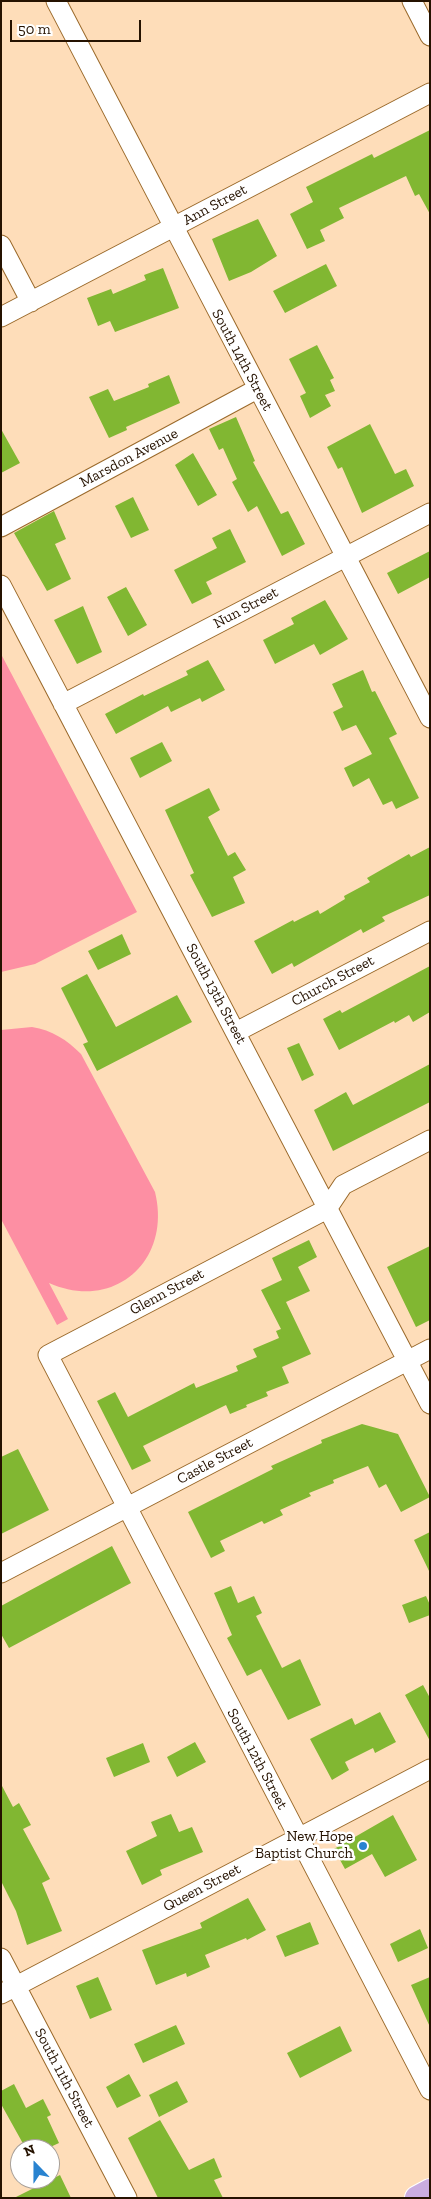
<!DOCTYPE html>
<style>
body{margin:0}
#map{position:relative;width:431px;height:2199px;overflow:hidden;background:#feddb9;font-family:"Zilla Slab",serif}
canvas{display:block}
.frame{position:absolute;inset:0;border:2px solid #251200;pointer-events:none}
.north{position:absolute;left:10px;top:2139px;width:50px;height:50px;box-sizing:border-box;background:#fff;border:1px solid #a8a099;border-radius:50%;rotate:338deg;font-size:14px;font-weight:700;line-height:20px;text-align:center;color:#251200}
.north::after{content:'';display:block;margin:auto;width:18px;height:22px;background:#2983d0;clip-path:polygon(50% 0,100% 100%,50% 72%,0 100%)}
.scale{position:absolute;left:10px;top:20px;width:131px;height:22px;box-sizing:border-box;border:2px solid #251200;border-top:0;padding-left:6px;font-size:15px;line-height:18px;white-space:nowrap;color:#251200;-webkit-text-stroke:4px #fff;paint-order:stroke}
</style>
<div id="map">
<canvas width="431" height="2199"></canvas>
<div class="frame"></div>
<div class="north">N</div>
<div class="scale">50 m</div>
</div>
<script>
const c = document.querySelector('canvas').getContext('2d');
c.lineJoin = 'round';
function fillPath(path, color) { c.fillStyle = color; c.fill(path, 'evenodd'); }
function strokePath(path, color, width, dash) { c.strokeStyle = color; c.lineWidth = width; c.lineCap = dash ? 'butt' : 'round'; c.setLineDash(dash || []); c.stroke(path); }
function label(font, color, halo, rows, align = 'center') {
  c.font = font + ' "Zilla Slab",serif'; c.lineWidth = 5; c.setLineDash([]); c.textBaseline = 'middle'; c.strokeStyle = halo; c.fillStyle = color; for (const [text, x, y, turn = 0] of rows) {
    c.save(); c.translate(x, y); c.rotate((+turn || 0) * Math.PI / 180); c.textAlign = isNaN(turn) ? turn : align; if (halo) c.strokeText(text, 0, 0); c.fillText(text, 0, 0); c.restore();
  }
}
const green = new Path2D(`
 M1,654L137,912L35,964L1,972Z
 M32,1027C52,1030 67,1040 81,1054L155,1192C172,1261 114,1312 49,1283L68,1319L57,1325L1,1219V1030Z`);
const building = new Path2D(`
 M430,130V214L419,194L415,196L406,176L339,208L344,218L320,230L325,241L307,249L290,214L313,202L306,187L372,154L374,158Z
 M258,219L277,256L251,272L229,281L212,239Z
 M326,264L337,286L285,313L273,291Z
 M163,268L179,308L115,332L110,321L98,326L87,298L111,289L113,294L146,280L144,275Z
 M317,345L334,378L330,380L335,391L325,395L331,406L310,418L300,396L306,393L289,359Z
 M169,375L180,403L126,427L127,430L109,438L89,397L108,389L114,401L149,387L148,384Z
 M236,417L255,461L253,462L281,514L288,511L305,544L282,556L257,506L248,512L232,482L237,479L223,448L219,450L209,429Z
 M370,424L395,474L406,469L414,486L362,513L342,467L338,469L327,447Z
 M1,429L20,463L1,473Z
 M193,453L217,495L198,506L175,465Z
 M133,497L149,530L131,538L115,506Z
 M54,511L66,539L55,544L71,579L47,591L14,533Z
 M230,529L246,562L206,582L212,594L192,604L174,570L217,548L212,538Z
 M430,551V577L398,594L387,573Z
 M126,587L147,625L128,636L107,597Z
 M325,600L348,639L320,655L314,644L275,664L263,640L294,624L291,618Z
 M83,606L102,652L77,664L54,620Z
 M208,660L225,690L202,702L200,698L171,712L168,706L116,734L105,714L143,694L144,696L188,675L186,671Z
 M363,670L372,692L375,691L397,734L389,738L419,798L396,809L392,801L383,805L369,778L353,787L344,768L372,754L356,725L342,731L333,712L343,707L332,684Z
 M162,742L172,761L140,778L130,758Z
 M209,788L220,810L208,817L228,856L235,852L246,870L233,877L245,903L212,917L190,875L194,873L165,810Z
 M430,847V895L382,917L385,921L363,933L361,929L294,967L292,963L272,974L254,941L293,920L294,922L318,910L320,914L345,899L344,896L370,882L367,878L409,854L411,857Z
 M122,934L131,954L98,970L88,951Z
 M430,966V1012L413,1022L409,1015L395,1023L394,1021L339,1050L323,1019L340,1010L342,1013Z
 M87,974L116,1027L177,995L192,1022L97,1071L83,1044L88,1042L61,988Z
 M299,1043L314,1075L302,1081L287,1048Z
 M430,1064V1102L333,1151L314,1110L346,1092L353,1105Z
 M309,1240L317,1257L298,1267L310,1291L286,1302L311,1354L282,1367L289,1383L266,1392L268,1396L246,1405L247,1407L230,1414L226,1405L143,1446L151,1461L132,1470L97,1401L115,1392L128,1417L194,1383L196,1388L238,1371L236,1366L257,1357L253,1349L279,1338L276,1331L281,1329L261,1290L282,1280L272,1258Z
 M430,1246V1320L416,1327L387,1267Z
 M362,1424L398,1434L430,1497L401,1512L386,1484L379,1488L368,1466L333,1480L334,1483L309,1493L311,1496L280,1510L283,1515L264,1524L262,1521L220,1541L225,1551L211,1558L188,1512L273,1469L271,1466L322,1443L321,1440Z
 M18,1449L49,1510L1,1534V1457Z
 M430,1532V1573L414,1540Z
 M112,1546L131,1583L9,1648L1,1634V1606Z
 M231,1586L238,1603L254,1596L262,1613L256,1616L282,1668L300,1659L321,1705L288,1720L261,1669L247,1676L227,1638L232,1635L214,1593Z
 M426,1596L430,1605V1615L409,1623L402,1605Z
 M423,1685L430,1698V1741L405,1695Z
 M380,1712L396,1742L375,1753L373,1748L345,1762L349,1770L332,1780L310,1739L352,1718L355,1725Z
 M195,1742L206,1762L177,1777L167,1757Z
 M143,1743L150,1762L114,1777L106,1758Z
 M1,1784L13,1807L19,1803L31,1825L23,1829L50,1879L42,1883L62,1931L27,1945L16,1911L1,1881Z
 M171,1814L179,1832L192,1827L203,1852L160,1870L162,1875L142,1885L126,1851L157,1836L151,1822Z
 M393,1815L417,1860L385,1877L372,1854L345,1869L334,1849Z
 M248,1898L266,1930L247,1940L246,1938L205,1955L210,1967L187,1977L186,1973L156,1985L142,1950L202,1928L200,1923Z
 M310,1922L319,1944L285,1957L276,1936Z
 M420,1929L428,1948L398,1962L390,1944Z
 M98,1977L112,2010L90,2019L76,1986Z
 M430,1977V2027L411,1985Z
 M176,2025L185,2044L143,2063L134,2044Z
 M340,2026L352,2051L300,2078L287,2053Z
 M129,2074L141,2096L117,2108L106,2087Z
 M177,2081L188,2102L159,2117L149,2095Z
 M14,2084L26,2108L43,2099L51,2115L47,2117L59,2143L46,2149H26L1,2104V2091Z
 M160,2120L189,2170L214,2158L222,2177L214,2180L223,2198H158L128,2138Z
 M60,2175L71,2198H14Z`);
const minor = new Path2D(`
 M56,1L430,718
 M412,1L430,36
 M1,245L31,302
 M1,317L430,93
 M1,527L257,389
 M1,585L430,1404
 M63,704L430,513
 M236,1032L430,931
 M430,1140L343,1185L327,1209L48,1355L430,2090
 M1,1573L430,1349
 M1,1958L127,2198
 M1,1994L430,1769`);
const major = new Path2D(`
 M417,2198L430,2191`);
const markers = [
 [363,1846,5,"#2983d0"]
];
const streetNames = [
 ["Ann Street",215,205,-28],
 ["South 14th Street",242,360,62],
 ["Marsdon Avenue",129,458,-28],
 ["Nun Street",246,608,-28],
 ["Church Street",333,981,-28],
 ["South 13th Street",216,994,62],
 ["Glenn Street",167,1292,-28],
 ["Castle Street",215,1461,-28],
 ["South 12th Street",257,1759,62],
 ["Queen Street",202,1888,-28],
 ["South 11th Street",64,2078,62]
];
const poiNames = [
 ["New Hope",353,1837],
 ["Baptist Church",353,1854]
];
fillPath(green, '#fd8fa3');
fillPath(building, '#81b732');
strokePath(minor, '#9a692a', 21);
strokePath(major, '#fff', 26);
strokePath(minor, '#fff', 19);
strokePath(major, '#caade0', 24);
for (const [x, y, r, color] of markers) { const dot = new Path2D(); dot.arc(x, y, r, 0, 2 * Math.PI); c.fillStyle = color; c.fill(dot); strokePath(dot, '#fff', 2); }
label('15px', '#251200', '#fff', streetNames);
label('15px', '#251200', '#fff', poiNames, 'right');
</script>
